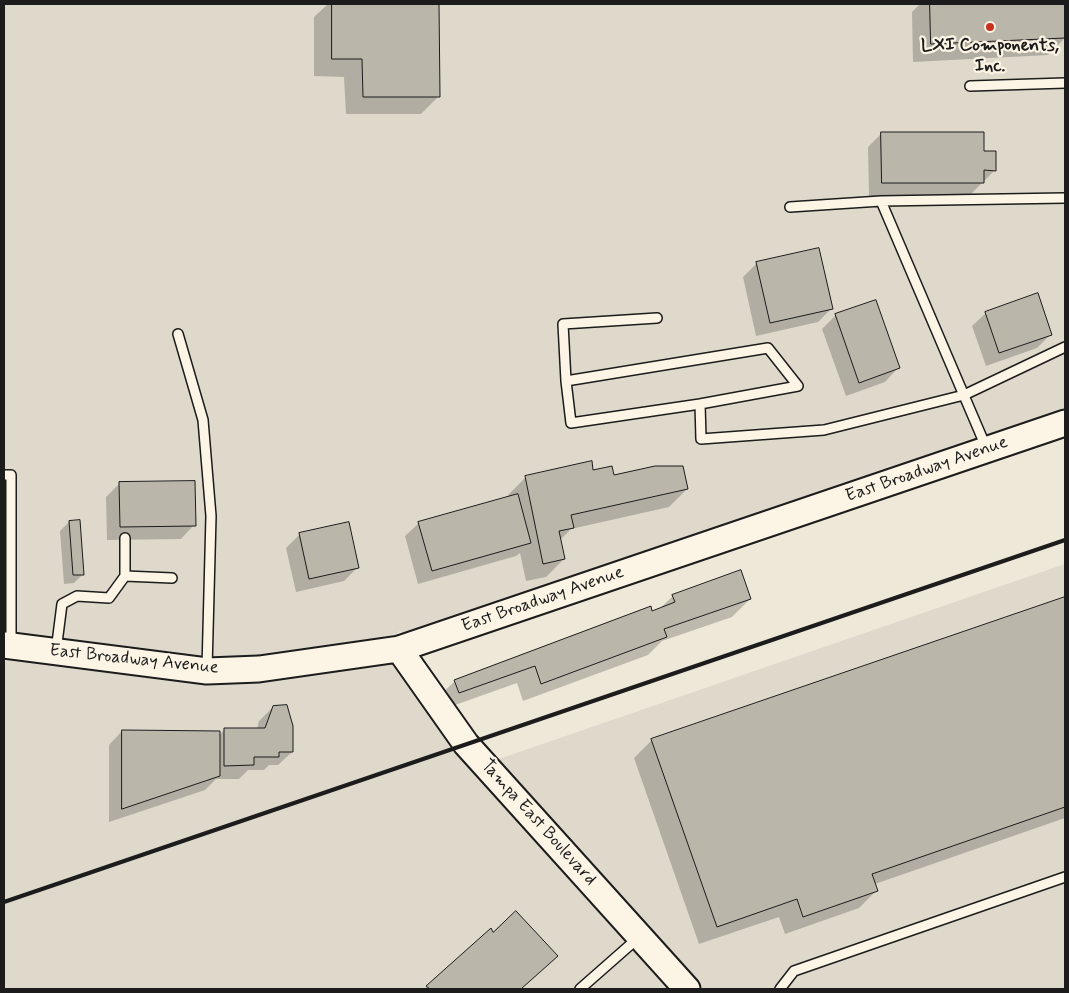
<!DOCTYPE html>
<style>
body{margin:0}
#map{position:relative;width:1069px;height:993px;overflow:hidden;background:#eee8d9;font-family:Mynerve,sans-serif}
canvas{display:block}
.frame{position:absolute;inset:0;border:5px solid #1c1c1c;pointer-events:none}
</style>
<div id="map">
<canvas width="1069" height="993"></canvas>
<div class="frame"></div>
</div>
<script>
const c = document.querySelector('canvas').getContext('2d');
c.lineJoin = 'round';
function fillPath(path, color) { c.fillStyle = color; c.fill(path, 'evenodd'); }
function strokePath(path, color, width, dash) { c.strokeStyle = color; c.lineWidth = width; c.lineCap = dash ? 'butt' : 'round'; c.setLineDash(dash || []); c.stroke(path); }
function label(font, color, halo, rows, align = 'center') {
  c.font = font + ' Mynerve,sans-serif'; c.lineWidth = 4.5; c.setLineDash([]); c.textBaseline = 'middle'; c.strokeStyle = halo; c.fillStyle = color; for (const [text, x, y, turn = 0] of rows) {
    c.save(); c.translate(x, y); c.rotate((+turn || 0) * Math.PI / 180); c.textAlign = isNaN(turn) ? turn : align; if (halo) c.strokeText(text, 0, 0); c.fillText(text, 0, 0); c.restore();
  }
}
const built = new Path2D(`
 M4,4H1065V410L403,634L400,631L394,636L258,656L207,659L4,632Z
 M1065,564V989H703L496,760Z
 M4,658L207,684L261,681L395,663L672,989H4Z`);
const shadow = new Path2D(`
 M328,4H437L439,96L421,114H346L344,77L314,76V17Z
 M920,4H1065V38L1048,55L913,62L912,12Z
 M882,133L982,152L995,170L969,196H869L868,147Z
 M757,263L832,308L818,322L756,336L743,277Z
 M986,313L1051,334L1037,348L986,366L972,326Z
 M836,315L898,368L885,382L846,396L822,329Z
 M592,472L687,489L669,507L571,529L560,540L564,559L546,577L526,581L520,553L516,556L418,584L405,536L419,523L508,498V495L526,477Z
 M120,483L194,525L181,539L107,540L106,497Z
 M69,522L83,574L74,583L64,584L60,531Z
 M300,534L358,567L344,581L296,592L286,548Z
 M673,596L750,599L732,617L662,641L648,655L523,701L517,683L441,710L436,699L455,681L658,610Z
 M1065,599V818L875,884L877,890L859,908L785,934L779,917L699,944L634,758L652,740Z
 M273,707L292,752L278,765H269L264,770H248L239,779H216L205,790L109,822V745L122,731L219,736L224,730L257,729L259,721Z
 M491,930L538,974L521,989H424Z`);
const building = new Path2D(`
 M332,4H439L440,97H363L362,59H332Z
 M930,4H1065V38L931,44Z
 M881,132H984V151H996V171L984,170V183H882Z
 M819,248L833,309L770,323L756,262Z
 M1038,293L1052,335L999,353L985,312Z
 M876,300L900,368L859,383L835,314Z
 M592,461L593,470L612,466L614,475L655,466H683L688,489L571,515L574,528L559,531L565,559L543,564L525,476Z
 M195,481L196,526L120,527L119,482Z
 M518,494L531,543L432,571L418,522Z
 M80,520L84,575H73L69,521Z
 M349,522L359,568L309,579L299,533Z
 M741,570L751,599L664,629L667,637L541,684L535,666L459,693L454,680L651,606L652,611L675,602L672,595Z
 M1065,597V807L872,874L878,891L803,917L797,899L717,927L651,739Z
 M287,705L293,726V752H279V757H254V765L224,766V728H265L273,706Z
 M122,730L220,731V776L122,809Z
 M516,911L558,956L521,989H430L426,986L491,928L493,932Z`);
const lane = new Path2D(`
 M970,86L1065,83
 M881,201L986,447
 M790,207L881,201L1065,198
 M657,318L563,324L566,381L768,348L798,386L700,404L701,439L824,430L964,395L1065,347
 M178,334L203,420L211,516L207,669
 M566,381L571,423L700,404
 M4,475H11V643
 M125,576L172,578
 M56,651L62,604L77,596L109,598L125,576V538
 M580,989L638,938
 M780,989L794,971L1065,877`);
const secondary = new Path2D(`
 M4,645L207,671L259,669L399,649L1065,423
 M399,649L466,744L687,989`);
const rail = new Path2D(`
 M4,902L1065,540`);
const markers = [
 [990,27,5,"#c8321e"]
];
const poiNames = [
 ["LXI Components,",990,46],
 ["Inc.",990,67]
];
const streetNames = [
 ["East Broadway Avenue",927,470,-19],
 ["East Broadway Avenue",543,600,-19],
 ["East Broadway Avenue",134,660,6],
 ["Tampa East Boulevard",538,823,48]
];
fillPath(built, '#ded9cb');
fillPath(shadow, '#0003');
fillPath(building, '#bab6aa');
strokePath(building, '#1c1c1c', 1);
strokePath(lane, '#1c1c1c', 12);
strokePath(secondary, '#1c1c1c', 29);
strokePath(lane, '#fcf5e5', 9);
strokePath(secondary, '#fcf5e5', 25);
strokePath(rail, '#1c1c1c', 4);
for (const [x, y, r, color] of markers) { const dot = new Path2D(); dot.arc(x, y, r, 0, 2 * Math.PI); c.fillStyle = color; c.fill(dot); strokePath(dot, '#fcf5e5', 2); }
label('bold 18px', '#1c1c1c', '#fcf5e5', poiNames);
label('18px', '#1c1c1c', '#fcf5e5', streetNames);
</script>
